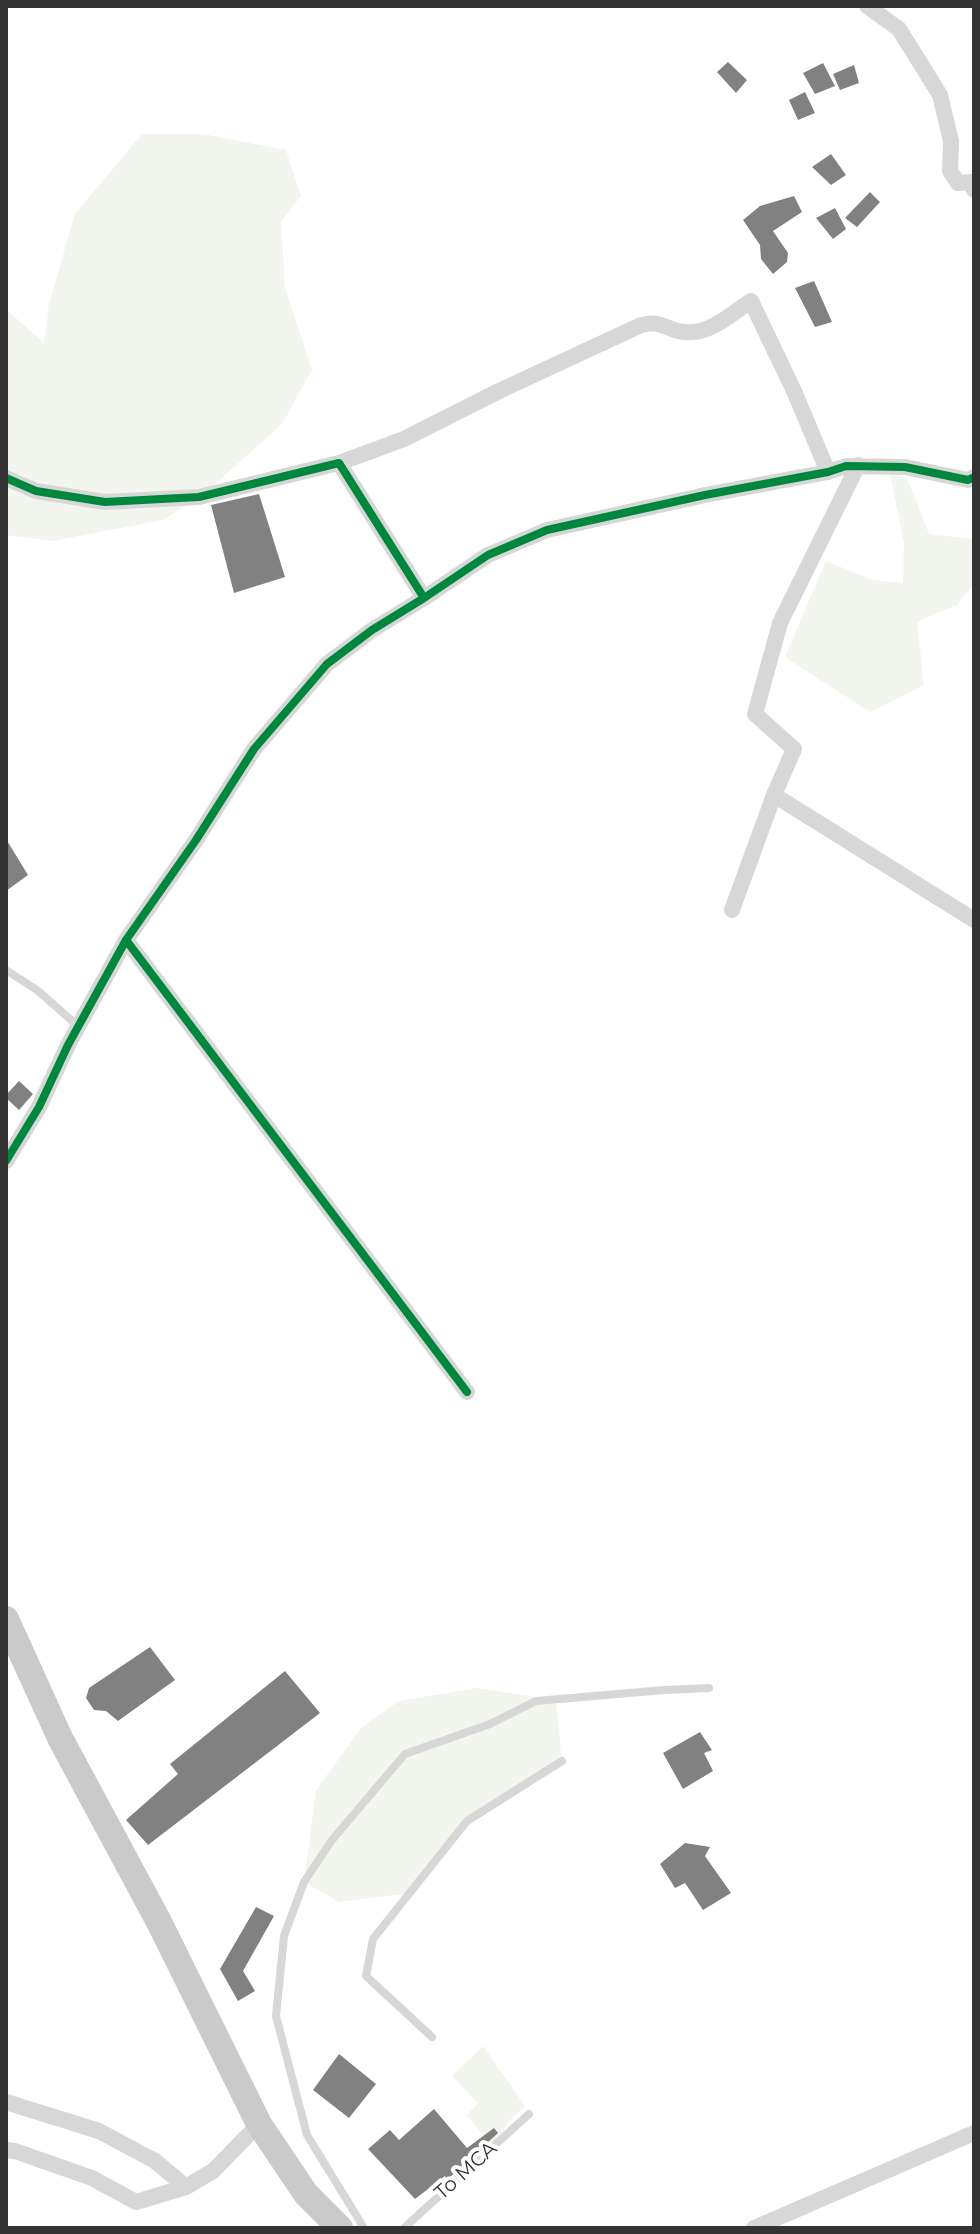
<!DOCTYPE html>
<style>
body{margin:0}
#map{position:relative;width:980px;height:2234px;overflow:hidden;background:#fff;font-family:Montserrat,sans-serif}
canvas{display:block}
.frame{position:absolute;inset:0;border:8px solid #333;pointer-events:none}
</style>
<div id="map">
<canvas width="980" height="2234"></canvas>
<div class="frame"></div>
</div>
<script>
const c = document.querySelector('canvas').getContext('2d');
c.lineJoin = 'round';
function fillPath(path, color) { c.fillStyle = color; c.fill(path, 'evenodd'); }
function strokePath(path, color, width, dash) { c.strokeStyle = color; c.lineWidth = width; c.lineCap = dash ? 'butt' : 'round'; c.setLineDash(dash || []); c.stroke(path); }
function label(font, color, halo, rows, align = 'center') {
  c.font = font + ' Montserrat,sans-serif'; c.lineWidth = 8; c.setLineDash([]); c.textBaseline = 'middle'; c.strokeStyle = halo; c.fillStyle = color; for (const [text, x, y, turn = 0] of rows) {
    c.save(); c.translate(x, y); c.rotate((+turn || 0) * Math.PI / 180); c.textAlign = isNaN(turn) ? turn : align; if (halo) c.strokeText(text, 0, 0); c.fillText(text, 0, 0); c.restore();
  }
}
const green = new Path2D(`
 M142,134H203L286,150L301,196L281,222L285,288L312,370L282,424L204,494L163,520L53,541L6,535V309L44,343L49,304L75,214Z
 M890,474L907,478L929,534L973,539L974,584L957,605L917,622L924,685L870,712L785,657L826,561L873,580L903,583L904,543Z
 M477,1688L556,1700L562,1761L467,1821L411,1893L339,1902L304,1882L316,1790L362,1727L399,1701Z
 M483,2046L525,2106L508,2122L501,2136L492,2146L467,2115L478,2103L452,2076Z`);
const building = new Path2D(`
 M728,62L747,80L736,93L717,72Z
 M823,63L835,86L815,94L803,73Z
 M854,65L859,83L840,90L833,74Z
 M805,92L815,113L798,120L789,100Z
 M831,154L846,175L831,185L812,167Z
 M870,192L880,202L857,227L845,218Z
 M794,196L802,212L773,231L788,253L787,262L773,274L761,259L760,245L743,220L760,206Z
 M835,208L846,229L833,239L816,218Z
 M814,281L832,322L815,327L795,288Z
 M259,494L285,577L234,593L211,505Z
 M6,839L28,875L6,891Z
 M19,1081L33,1094L19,1110L6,1098V1095Z
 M150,1647L175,1680L118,1721L106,1711L94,1710L86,1698L89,1688Z
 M285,1671L320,1713L148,1845L126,1820L178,1774L170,1764Z
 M700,1732L712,1750L704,1753L713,1771L683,1789L663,1753Z
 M685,1843L710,1847L705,1856L731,1893L703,1910L685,1883L675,1888L660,1864Z
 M256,1907L274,1916L243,1971L255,1991L238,2001L220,1969Z
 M339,2054L376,2084L349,2118L313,2090Z
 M434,2109L467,2148L494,2128L498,2133L447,2180L445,2176L415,2199L368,2149L390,2130L399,2140Z`);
const service = new Path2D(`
 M6,970L37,990L78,1026
 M432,2037L366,1976L373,1939L467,1821L562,1761
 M364,2228L307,2135L276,2016L284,1936L304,1882L332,1840L405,1754L490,1724L536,1701L664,1690L709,1688
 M404,2228L529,2114`);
const minor = new Path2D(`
 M867,6L899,29L940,95L951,141L950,171L958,183L971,182L974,190
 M339,463L404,439L499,391L641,325C661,321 660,326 678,331C707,338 728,316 751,301L794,391L828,472
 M6,478L36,491L105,502L199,497L339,463L424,598
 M774,795L974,920
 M732,910L774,795L794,749L755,714L780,623L858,465
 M126,940L467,1392
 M6,1161L39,1107L68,1045L126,940L196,840L254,749L327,664L372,630L424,598L488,555L547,530L705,495L828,472L846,466L905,467L968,480L974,477
 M6,2102L99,2131L155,2161L186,2187L213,2171L259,2124
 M6,2150L15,2151L92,2178L136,2202L186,2187
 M754,2228L974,2133`);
const primary = new Path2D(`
 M6,1619L60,1738L159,1922L259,2124L306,2194L340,2228`);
const cycleway = new Path2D(`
 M6,478L36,491L105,502L199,497L339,463L424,598
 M126,940L467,1392
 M6,1161L39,1107L68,1045L126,940L196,840L254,749L327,664L372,630L424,598L488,555L547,530L705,495L828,472L846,466L905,467L968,480L974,477`);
const streetNames = [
 ["To MCA",466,2171,-42]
];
fillPath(green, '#f2f6ee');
fillPath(building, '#818181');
strokePath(service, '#d7d7d7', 8);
strokePath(minor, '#d7d7d7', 16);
strokePath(primary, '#cacaca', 26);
strokePath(cycleway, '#00873e', 8);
label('20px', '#333', '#fff', streetNames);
</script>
